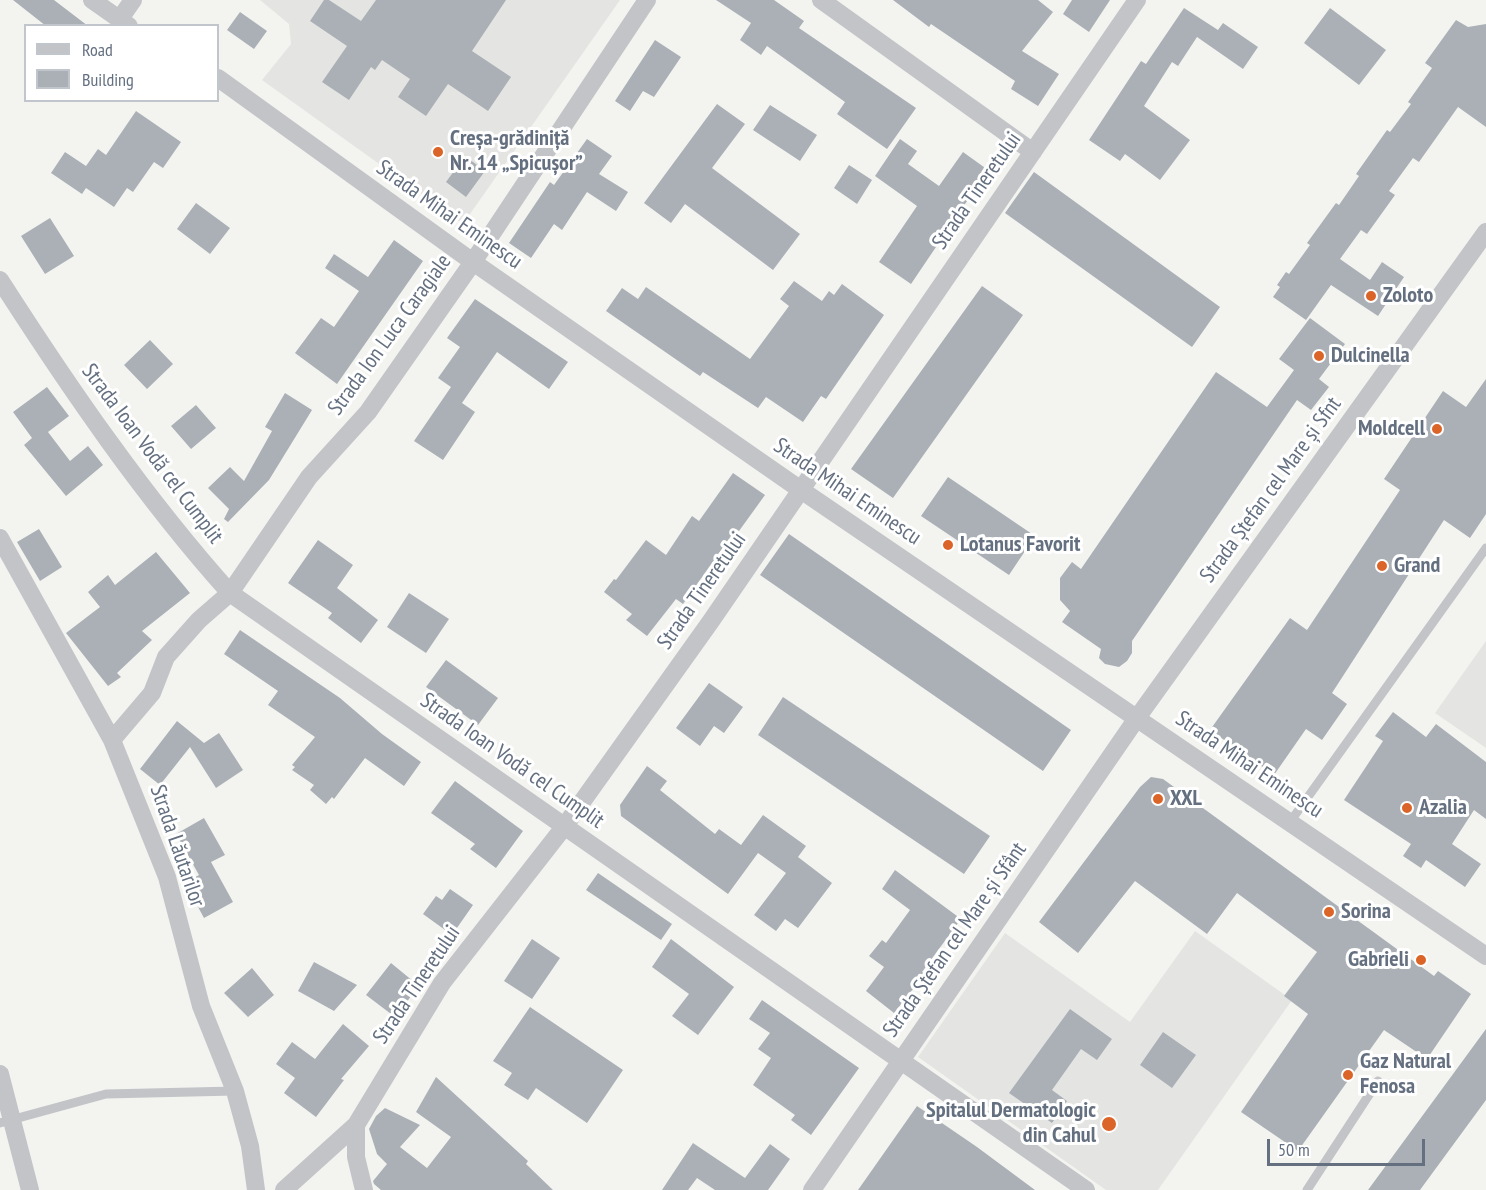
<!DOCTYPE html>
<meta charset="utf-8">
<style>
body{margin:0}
#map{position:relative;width:1486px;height:1190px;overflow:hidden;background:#f3f4f0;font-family:"PT Sans Narrow",sans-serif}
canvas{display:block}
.legend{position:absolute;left:24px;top:24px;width:195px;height:78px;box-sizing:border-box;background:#fff;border:2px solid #c1c6cc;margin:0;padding:8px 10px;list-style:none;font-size:18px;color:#647080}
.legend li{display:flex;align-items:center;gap:12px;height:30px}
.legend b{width:30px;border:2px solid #c1c6cc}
.scale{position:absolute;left:1267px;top:1139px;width:158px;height:27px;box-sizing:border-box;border:3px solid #647080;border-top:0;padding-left:8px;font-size:18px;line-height:21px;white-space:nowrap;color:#647080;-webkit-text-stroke:4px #fff;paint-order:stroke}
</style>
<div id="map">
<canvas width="1486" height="1190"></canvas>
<ul class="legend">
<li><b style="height:8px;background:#c2c4c8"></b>Road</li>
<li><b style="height:16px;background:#aab0b5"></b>Building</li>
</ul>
<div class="scale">50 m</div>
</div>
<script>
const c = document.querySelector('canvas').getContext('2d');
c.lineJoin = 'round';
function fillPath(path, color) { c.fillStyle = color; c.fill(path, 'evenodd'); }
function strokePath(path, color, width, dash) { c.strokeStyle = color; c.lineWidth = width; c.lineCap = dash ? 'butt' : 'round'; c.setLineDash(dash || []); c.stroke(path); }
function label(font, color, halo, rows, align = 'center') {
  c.font = font + ' "PT Sans Narrow",sans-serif'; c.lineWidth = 6; c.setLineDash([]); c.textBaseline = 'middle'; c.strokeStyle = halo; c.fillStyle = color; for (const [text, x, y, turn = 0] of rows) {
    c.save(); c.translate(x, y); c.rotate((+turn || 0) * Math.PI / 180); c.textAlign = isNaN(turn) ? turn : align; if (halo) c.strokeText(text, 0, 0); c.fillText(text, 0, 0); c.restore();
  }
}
const built = new Path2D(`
 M260,0H620L463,224L262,80L291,44L289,24Z
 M1486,641V748L1435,713Z
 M1195,931L1292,1000L1158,1190H1106L918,1057L1005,933L1130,1022Z`);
const building = new Path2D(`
 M13,0H54L88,26H46Z
 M324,0H329L361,21L376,0H506L472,51L511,77L488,111L448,84L426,116L398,97L410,79L382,60L375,70L371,67L349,100L322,82L347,46L310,21Z
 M716,0H774L804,21L799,28L916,108L887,149L837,114L845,102L767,46L761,55L740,40L751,23Z
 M893,0H1038L1053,12L1022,51L1059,74L1038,106L1011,89L1015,81L931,24L929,27Z
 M1072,0H1110L1089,32L1063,14Z
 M1184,8L1218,30L1223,23L1258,47L1243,69L1197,37L1178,66L1172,62L1144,106L1190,140L1160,180L1125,154L1120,161L1089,140L1141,61L1146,64Z
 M1330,8L1386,50L1359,85L1304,43Z
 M240,12L267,31L254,49L227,30Z
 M1456,20L1468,27L1486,24V127L1458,107L1419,162L1413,158L1389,191L1395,195L1367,234L1361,230L1340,259L1370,280L1382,262L1404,277L1378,316L1331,285L1306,320L1273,297L1280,287L1277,285L1286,272L1289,274L1310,245L1307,243L1336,203L1339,205L1359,176L1356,174L1387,130L1390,132L1411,104L1408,102L1432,68L1425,63Z
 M655,40L681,57L654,97L643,91L630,111L615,101Z
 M717,104L745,124L712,168L800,234L773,270L685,204L671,223L644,203Z
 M770,105L817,135L800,161L753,130Z
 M136,111L181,142L163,168L154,162L133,192L127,188L114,207L86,188L82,194L51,173L65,152L86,166L98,149L106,155Z
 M587,139L612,156L599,174L628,192L616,211L587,192L562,230L554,224L531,258L509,243L550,182L554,185Z
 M900,139L917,151L908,164L939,186L963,152L988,170L911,284L879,262L917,206L875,176Z
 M465,156L485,171L466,197L446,182Z
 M849,165L872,180L857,204L834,188Z
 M1034,172L1220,307L1192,347L1005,213Z
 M196,203L230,228L210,254L177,229Z
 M50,218L74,256L45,274L21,236Z
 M394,240L423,261L337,384L295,353L321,318L334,327L359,291L325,268L334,254L368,277Z
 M794,281L822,301L829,291L834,295L842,284L884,315L826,399L821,396L803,422L766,397L758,408L703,372L700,376L606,311L622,288L638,299L646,287L750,359L789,306L780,299Z
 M982,286L1023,315L893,498L851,469Z
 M475,299L568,362L549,389L497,352L462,403L475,412L443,460L414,441L451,387L438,378L460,347L447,338Z
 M1310,318L1345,344L1319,379L1329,387L1311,410L1297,400L1132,641V653L1127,661L1119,667L1105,664L1099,658L1101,649L1062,622L1070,611L1060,600V578L1072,562L1081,569L1216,372L1267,407L1294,370L1279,359Z
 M150,340L173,364L147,389L124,365Z
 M1486,379V514L1470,538L1444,520L1332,693L1347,704L1322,740L1306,729L1274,775L1210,730L1290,618L1307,630L1400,490L1384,479L1443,391L1466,407Z
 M47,387L69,416L48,432L70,461L88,446L103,465L66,496L24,445L32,438L13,412Z
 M285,393L312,410L269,480L228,522L224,519L229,509L208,488L230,467L244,481L272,431L265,427Z
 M196,405L216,428L191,449L171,426Z
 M733,473L765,495L739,531L736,529L683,604L676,599L647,636L626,620L632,614L604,592L614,579L616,580L646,540L666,555L692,516L699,521Z
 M948,477L1035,536L1009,575L921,516Z
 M39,529L62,567L40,581L17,542Z
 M789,534L1071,730L1043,771L760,575Z
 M318,540L353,565L337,588L378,620L361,643L328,618L332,613L288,583Z
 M156,552L190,593L142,631L152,640L117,673L121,677L108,686L66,633L100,607L88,592L108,575L115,585Z
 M409,593L449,619L426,653L387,627Z
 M240,630L340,698L382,734L421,762L404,786L365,758L334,799L332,797L326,804L310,790L314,785L292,770L295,767L292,765L315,737L268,705L278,691L224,654Z
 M446,660L498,698L478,725L426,687Z
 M709,683L743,707L724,733L714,726L700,746L676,728Z
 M783,697L990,836L964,874L758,735Z
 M1393,712L1426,737L1436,724L1486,762V819L1474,810L1452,844L1481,864L1465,887L1426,860L1421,868L1403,856L1411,844L1344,800L1383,741L1375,736Z
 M177,721L204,743L219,733L243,770L216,788L190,747L160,785L140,769Z
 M647,766L667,781L660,790L715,834L719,829L741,845L763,815L806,846L798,857L832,883L798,928L785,919L776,931L754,915L786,873L758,853L728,894L621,816L620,805Z
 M1151,777L1163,779L1434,976L1438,971L1471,994L1427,1059L1384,1030L1298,1151L1241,1112L1308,1014L1284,996L1317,952L1313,949L1237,893L1207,934L1135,881L1078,953L1039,922L1140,787Z
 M455,781L523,831L496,868L470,849L475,844L431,813Z
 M204,818L225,855L211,862L233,902L204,918L185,883L199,875L176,834Z
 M895,870L961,919L922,972L925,974L894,1013L866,991L884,967L869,956L882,940L886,943L910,910L882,889Z
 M598,873L672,924L661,940L586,890Z
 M450,889L473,905L452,935L423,914L436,896L442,900Z
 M532,939L560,958L532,999L504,981Z
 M671,939L734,987L698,1035L672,1016L689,994L652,967Z
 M314,962L357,985L334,1011L298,991Z
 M391,963L419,986L395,1017L366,995Z
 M252,968L274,995L248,1017L224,993Z
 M762,1000L859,1068L811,1135L791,1120L795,1115L753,1085L771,1058L758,1049L770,1033L749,1019Z
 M530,1007L623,1070L587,1123L536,1088L528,1100L504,1085L512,1073L493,1061Z
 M1070,1009L1112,1039L1097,1060L1081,1049L1052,1090L1067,1101L1052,1123L1009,1093Z
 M343,1024L369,1046L341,1079L344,1080L316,1117L284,1093L295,1078L276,1064L292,1042L315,1059Z
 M1486,1029V1100L1420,1190H1368Z
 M1163,1032L1196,1055L1172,1088L1140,1065Z
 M436,1077L528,1161L526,1164L553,1190H381L374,1184L373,1181L387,1164L377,1154L369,1129L376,1116L385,1108L420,1125L400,1147L427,1168L451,1137L416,1112Z
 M917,1106L977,1147L1035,1190H858Z
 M693,1143L745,1178L770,1144L790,1159L768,1190H715L697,1178L688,1190H662Z`);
const lane = new Path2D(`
 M1290,822L1486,548
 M0,1123L106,1094L235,1091
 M1307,1190L1378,1081`);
const street = new Path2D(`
 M92,0L129,26
 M821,0L1033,152
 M119,20L133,0
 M218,78L473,262L801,490L1486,956
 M0,280C70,389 144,497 230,593L1086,1190
 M0,538L112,740L167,877L201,1006L235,1091L250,1146L256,1190
 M112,740L152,693L166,657L199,620L230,593L309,477L368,412L473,262L647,0
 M0,1074L30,1190
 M356,1125V1157L364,1190
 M284,1190L356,1125L442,983L564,827L711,621L1137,0
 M812,1190L1137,718L1486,232`);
const markers = [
 [438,152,6,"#db6428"],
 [1371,296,6,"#db6428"],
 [1319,356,6,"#db6428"],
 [1437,429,6,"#db6428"],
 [948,545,6,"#db6428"],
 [1382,566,6,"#db6428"],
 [1158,799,6,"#db6428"],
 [1407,808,6,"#db6428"],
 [1329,912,6,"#db6428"],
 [1421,960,6,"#db6428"],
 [1348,1075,6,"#db6428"],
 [1109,1124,8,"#db6428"]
];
const poiNames = [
 ["Creșa-grădiniță",450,139],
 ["Nr. 14 „Spicușor”",450,164],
 ["Zoloto",1383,296],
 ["Dulcinella",1331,356],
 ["Moldcell",1425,429,"right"],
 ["Lotanus Favorit",960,545],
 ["Grand",1394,566],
 ["XXL",1170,799],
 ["Azalia",1419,808],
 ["Sorina",1341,912],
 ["Gabrieli",1409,960,"right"],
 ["Gaz Natural",1360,1062],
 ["Fenosa",1360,1087],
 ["Spitalul Dermatologic",1096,1111,"right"],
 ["din Cahul",1096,1136,"right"]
];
const streetNames = [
 ["Strada Tineretului",977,191,-55],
 ["Strada Mihai Eminescu",449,215,35],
 ["Strada Ion Luca Caragiale",390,335,-54],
 ["Strada Ioan Vodă cel Cumplit",152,454,53],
 ["Strada Ștefan cel Mare și Sfnt",1271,490,-54],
 ["Strada Mihai Eminescu",847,492,34],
 ["Strada Tineretului",702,591,-55],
 ["Strada Ioan Vodă cel Cumplit",512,761,35],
 ["Strada Mihai Eminescu",1249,765,34],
 ["Strada Lăutarilor",177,846,71],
 ["Strada Ștefan cel Mare și Sfânt",955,940,-55],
 ["Strada Tineretului",417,985,-56]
];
fillPath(built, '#e4e5e3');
fillPath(building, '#aab0b5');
strokePath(lane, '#c2c4c8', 9);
strokePath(street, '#c2c4c8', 18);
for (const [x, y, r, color] of markers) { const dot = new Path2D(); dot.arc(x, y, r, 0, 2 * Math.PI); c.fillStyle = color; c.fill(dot); strokePath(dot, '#fff', 2); }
label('bold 22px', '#647080', '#fff', poiNames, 'left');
label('22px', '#647080', '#fff', streetNames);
</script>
